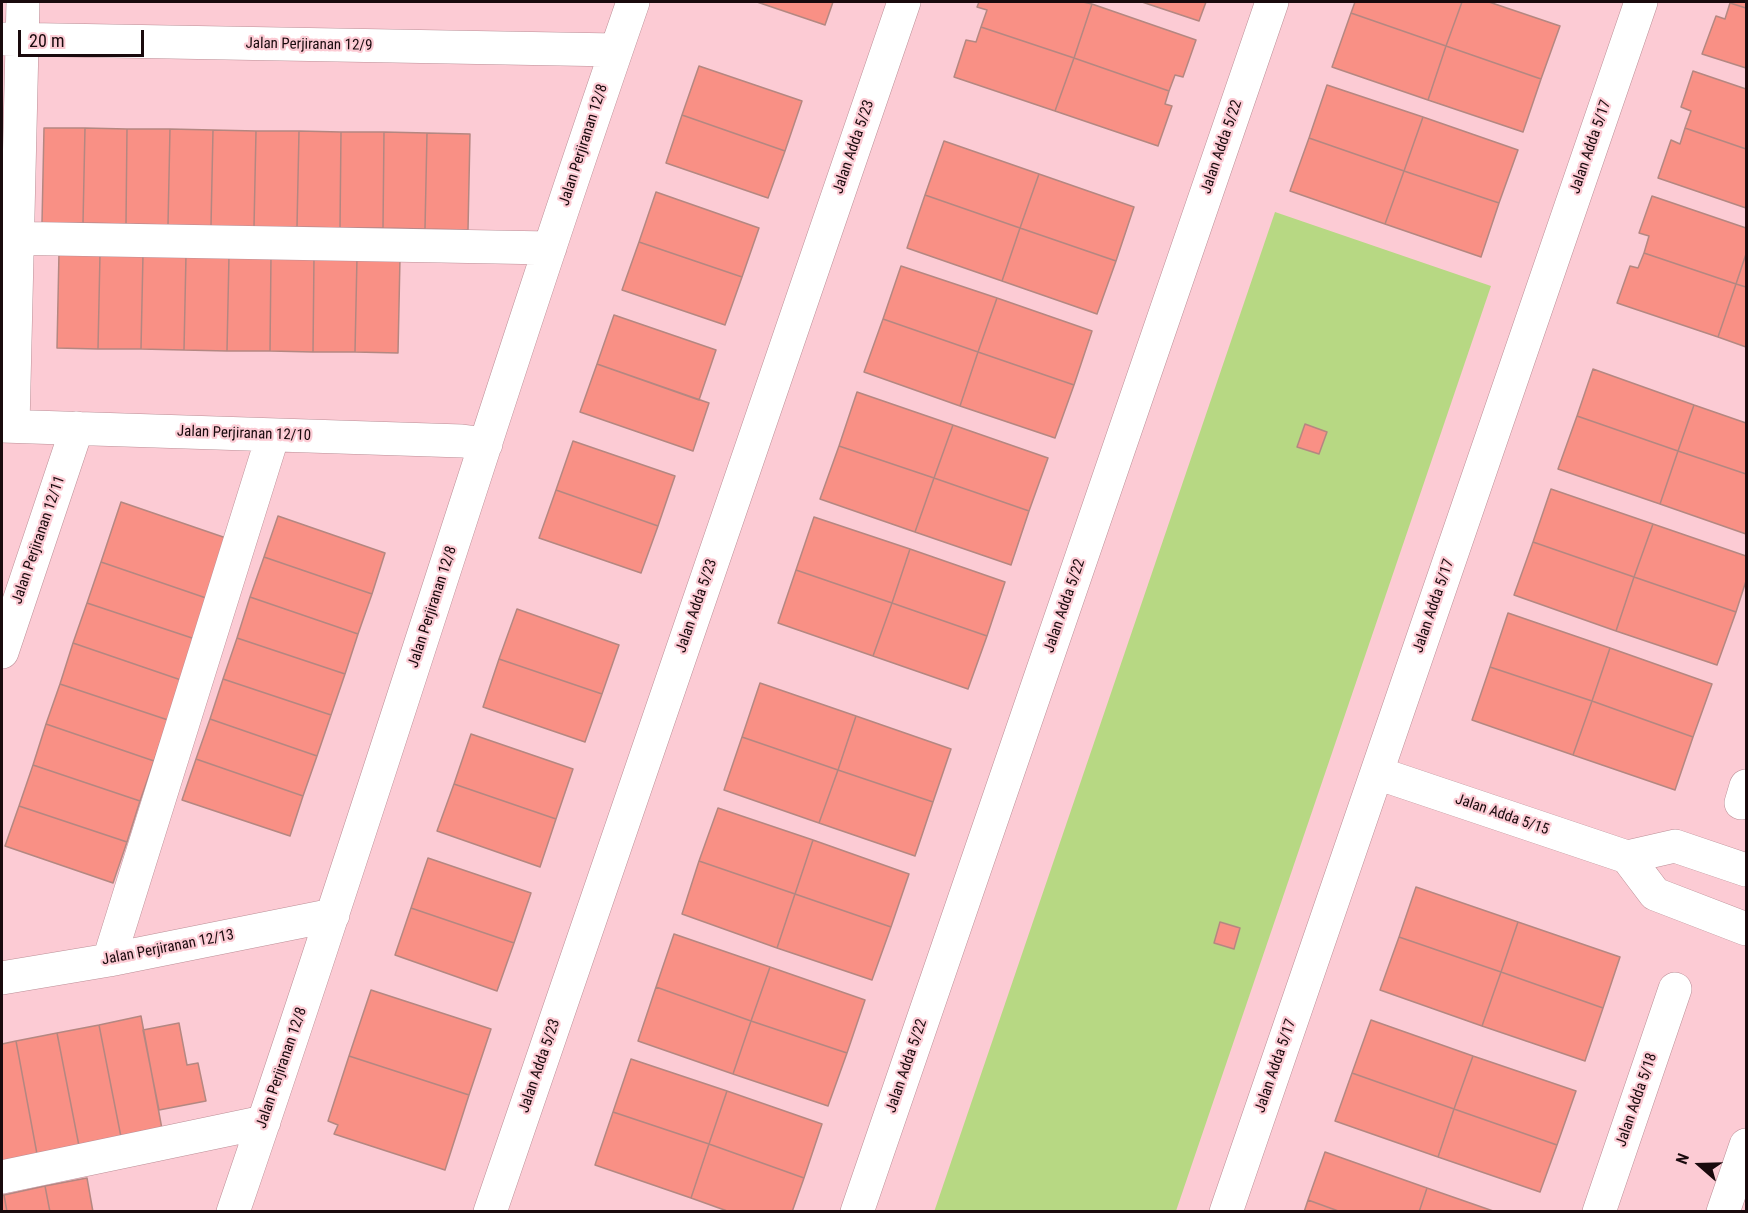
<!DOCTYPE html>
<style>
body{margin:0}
#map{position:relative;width:1748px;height:1213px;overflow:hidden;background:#fccbd4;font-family:"Roboto Condensed",sans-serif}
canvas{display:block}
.frame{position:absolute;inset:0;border:3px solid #190a0d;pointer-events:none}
.north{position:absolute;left:1670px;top:1135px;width:60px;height:60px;-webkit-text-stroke:4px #fccbd4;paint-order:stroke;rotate:290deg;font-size:16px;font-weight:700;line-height:24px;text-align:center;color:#190a0d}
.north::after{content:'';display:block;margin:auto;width:21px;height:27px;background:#190a0d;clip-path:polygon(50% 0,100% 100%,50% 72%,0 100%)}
.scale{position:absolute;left:18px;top:30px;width:126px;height:27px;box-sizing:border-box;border:3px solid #190a0d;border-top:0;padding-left:8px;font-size:18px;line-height:21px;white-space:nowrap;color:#190a0d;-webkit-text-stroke:4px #fccbd4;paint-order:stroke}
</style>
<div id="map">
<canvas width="1748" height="1213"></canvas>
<div class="frame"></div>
<div class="north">N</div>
<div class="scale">20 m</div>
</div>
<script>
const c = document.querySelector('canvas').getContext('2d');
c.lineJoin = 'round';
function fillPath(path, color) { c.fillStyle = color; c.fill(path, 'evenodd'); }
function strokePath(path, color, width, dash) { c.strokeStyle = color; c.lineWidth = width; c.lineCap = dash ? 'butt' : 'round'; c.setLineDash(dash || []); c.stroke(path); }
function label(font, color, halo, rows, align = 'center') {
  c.font = font + ' "Roboto Condensed",sans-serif'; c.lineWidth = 4.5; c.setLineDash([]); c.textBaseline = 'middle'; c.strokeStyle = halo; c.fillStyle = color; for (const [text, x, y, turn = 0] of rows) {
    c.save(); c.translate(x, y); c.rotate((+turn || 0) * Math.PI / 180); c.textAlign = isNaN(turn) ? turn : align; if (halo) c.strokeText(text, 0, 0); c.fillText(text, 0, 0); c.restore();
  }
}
const green = new Path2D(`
 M1275,212L1491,286L1176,1211L934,1212Z`);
const building = new Path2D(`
 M757,2H833L825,25Z
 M979,2H1083L1092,4L1074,58L981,27L987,10L977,7Z
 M1142,2H1206L1199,21Z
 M1355,2H1462L1446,46L1351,13Z
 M1462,2H1489L1560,26L1541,79L1446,46Z
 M1731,2H1746V8L1730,3Z
 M1730,3L1746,8V68L1702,54L1716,16L1725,19Z
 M1092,4L1196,40L1183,77L1175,75L1169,91L1074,58Z
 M1351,13L1446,46L1428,100L1332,67Z
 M981,27L1074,58L1055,111L954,77L966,40L976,42Z
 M1446,46L1541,79L1523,132L1428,100Z
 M1074,58L1169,91L1165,104L1172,106L1158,146L1055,111Z
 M699,66L802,101L785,151L682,115Z
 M1693,71L1746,89V149L1685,128L1691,111L1681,107Z
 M1327,85L1423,117L1404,171L1309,138Z
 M682,115L785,151L768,198L666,163Z
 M1423,117L1518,150L1499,203L1404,171Z
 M2,128H6L2,223Z
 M44,128H85L83,223H42Z
 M85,128L127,129L126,224L83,223Z
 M1685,128L1746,149V208L1658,178L1671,140L1680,144Z
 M127,129H170L168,225L126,224Z
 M170,129L213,130L211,226L168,225Z
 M213,130L256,131L254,227L211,226Z
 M256,131H299L297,227H254Z
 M299,131L341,132L340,228L297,227Z
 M341,132H384L383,228H340Z
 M384,132L427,133L425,229L383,228Z
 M427,133L470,134L468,230L425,229Z
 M1309,138L1404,171L1385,224L1290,191Z
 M944,141L1039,174L1020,228L925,195Z
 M1404,171L1499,203L1481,257L1385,224Z
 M1039,174L1134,207L1116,261L1020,228Z
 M656,192L759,228L742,277L639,242Z
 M925,195L1020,228L1002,281L907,248Z
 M1652,196L1746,228V254L1736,284L1644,253L1649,236L1639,233Z
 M1020,228L1116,261L1097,314L1002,281Z
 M639,242L742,277L725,325L622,290Z
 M59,252L100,254L98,349L57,348Z
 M1644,253L1736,284L1718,337L1617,303L1630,266L1638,268Z
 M100,254H143L141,349H98Z
 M143,254L186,255L184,350L141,349Z
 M1746,254V287L1736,284Z
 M186,255H229L227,351L184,350Z
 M229,255L271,256L270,351H227Z
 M271,256L314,257L313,352L270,351Z
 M314,257H357L355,352H313Z
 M357,257L400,258L398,353L355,352Z
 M901,266L997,298L978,352L883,319Z
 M1736,284L1746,287V347L1718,337Z
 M997,298L1092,331L1074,385L978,352Z
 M614,315L716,350L699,400L597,364Z
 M883,319L978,352L960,406L864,372Z
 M978,352L1074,385L1055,438L960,406Z
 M597,364L709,403L693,451L580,412Z
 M1593,369L1694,405L1678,451L1577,416Z
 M857,392L953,425L934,478L839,446Z
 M1694,405L1746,423V474L1678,451Z
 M1577,416L1678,451L1660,504L1558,469Z
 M1305,424L1327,432L1319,454L1297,447Z
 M953,425L1048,458L1029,511L934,478Z
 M573,441L675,476L658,526L556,490Z
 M839,446L934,478L915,532L820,499Z
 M1678,451L1746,474V534L1660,504Z
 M934,478L1029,511L1011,565L915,532Z
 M1551,489L1653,524L1634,577L1533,542Z
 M556,490L658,526L641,573L539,538Z
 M121,502L229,539L209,599L101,562Z
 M278,516L385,553L372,594L264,557Z
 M814,517L910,549L892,603L796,570Z
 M1653,524L1746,556V581L1736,612L1634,577Z
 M1533,542L1634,577L1616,631L1514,595Z
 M910,549L1005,582L987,636L892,603Z
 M264,557L372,594L358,634L250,597Z
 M101,562L209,599L195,639L87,603Z
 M796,570L892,603L873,656L778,623Z
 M1634,577L1736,612L1717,665L1616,631Z
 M250,597L358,634L345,674L237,638Z
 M87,603L195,639L181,680L73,643Z
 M892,603L987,636L968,689L873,656Z
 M517,609L619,645L602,694L499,659Z
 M1508,613L1610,648L1592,701L1490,667Z
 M237,638L345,674L331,715L223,679Z
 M73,643L181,680L168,720L60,684Z
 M1610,648L1712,684L1693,737L1592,701Z
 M499,659L602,694L585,742L483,707Z
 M1490,667L1592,701L1573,755L1472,720Z
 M223,679L331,715L317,756L210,719Z
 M760,683L856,716L838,770L742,737Z
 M60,684L168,720L154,761L46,724Z
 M1592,701L1693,737L1675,790L1573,755Z
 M856,716L951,749L933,802L838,770Z
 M210,719L317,756L303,796L196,759Z
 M46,724L154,761L140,801L33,765Z
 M471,734L573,769L556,819L454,784Z
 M742,737L838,770L819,823L724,790Z
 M196,759L303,796L290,836L182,800Z
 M33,765L140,801L127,842L19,806Z
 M838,770L933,802L915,856L819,823Z
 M454,784L556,819L540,867L437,831Z
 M19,806L127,842L113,883L5,846Z
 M718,808L813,840L795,894L699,861Z
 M813,840L909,874L891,927L795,894Z
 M428,858L531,893L514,943L411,908Z
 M699,861L795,894L777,948L682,914Z
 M1416,887L1518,922L1501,972L1399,937Z
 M795,894L891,927L872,980L777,948Z
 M411,908L514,943L497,991L395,955Z
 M1220,922L1240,928L1234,949L1214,943Z
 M1518,922L1620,957L1603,1008L1501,972Z
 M674,934L770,967L751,1021L656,987Z
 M1399,937L1501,972L1482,1026L1380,990Z
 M770,967L865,1000L847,1053L751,1021Z
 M1501,972L1603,1008L1585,1061L1482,1026Z
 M656,987L751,1021L733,1074L638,1041Z
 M371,990L491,1029L469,1095L349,1056Z
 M141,1016L162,1129L121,1137L99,1025Z
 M1371,1020L1473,1056L1454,1109L1352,1073Z
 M751,1021L847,1053L828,1106L733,1074Z
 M179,1023L187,1065L198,1063L206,1101L159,1110L143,1030Z
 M99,1025L121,1137L79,1146L57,1033Z
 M57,1033L79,1146L37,1154L16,1041Z
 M16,1041L37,1154L2,1161V1044Z
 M349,1056L469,1095L445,1170L334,1134L338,1125L328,1121Z
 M1473,1056L1576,1091L1557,1145L1454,1109Z
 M631,1059L727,1091L709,1144L613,1112Z
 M1352,1073L1454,1109L1438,1157L1335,1121Z
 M727,1091L822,1124L804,1178L709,1144Z
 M1454,1109L1557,1145L1540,1192L1438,1157Z
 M613,1112L709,1144L691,1198L595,1165Z
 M709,1144L804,1178L792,1212H730L691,1198Z
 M1325,1152L1427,1188L1419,1212H1341L1308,1200Z
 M87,1178L93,1212H50L45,1186Z
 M45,1186L50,1212H7L4,1195Z
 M1427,1188L1496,1212H1419Z
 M2,1195H4L7,1212H2Z
 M1308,1200L1341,1212H1304Z`);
const minor = new Path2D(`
 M2,39L616,50
 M2,238L550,248
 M2,426L462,441L486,444
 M13,426L23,2
 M2,652L77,428
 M1377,773L1627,857
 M1741,803L1746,786
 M1627,857L1655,894L1746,929
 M1627,857L1675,846L1746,870
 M109,960L273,435
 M2,978L109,960L333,915
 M2,1177L264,1122
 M233,1212C371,810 494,403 633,2
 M490,1212L904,2
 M857,1212L1272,2
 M1226,1212L1641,2
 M1599,1212L1675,989`);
const major = new Path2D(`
 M1723,1212L1746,1145`);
const streetNames = [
 ["Jalan Perjiranan 12/9",309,45,1],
 ["Jalan Perjiranan 12/8",584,145,-72],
 ["Jalan Adda 5/23",854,147,-71],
 ["Jalan Adda 5/22",1222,147,-71],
 ["Jalan Adda 5/17",1591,147,-71],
 ["Jalan Perjiranan 12/10",244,434,2],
 ["Jalan Perjiranan 12/11",39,540,-71],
 ["Jalan Adda 5/23",697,606,-71],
 ["Jalan Adda 5/22",1065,606,-71],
 ["Jalan Adda 5/17",1434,606,-71],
 ["Jalan Perjiranan 12/8",433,607,-72],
 ["Jalan Adda 5/15",1502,815,19],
 ["Jalan Perjiranan 12/13",168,948,-11],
 ["Jalan Adda 5/23",540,1066,-71],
 ["Jalan Adda 5/22",907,1066,-71],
 ["Jalan Adda 5/17",1276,1066,-71],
 ["Jalan Perjiranan 12/8",282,1068,-71],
 ["Jalan Adda 5/18",1637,1100,-71]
];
fillPath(green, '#b7d883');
fillPath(building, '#f99085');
strokePath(building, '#b48781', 1.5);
strokePath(minor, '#bb8e96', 34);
strokePath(major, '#bb8e96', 34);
strokePath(minor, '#fff', 33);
strokePath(major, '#fff', 33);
label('15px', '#190a0d', '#fccbd4', streetNames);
</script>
